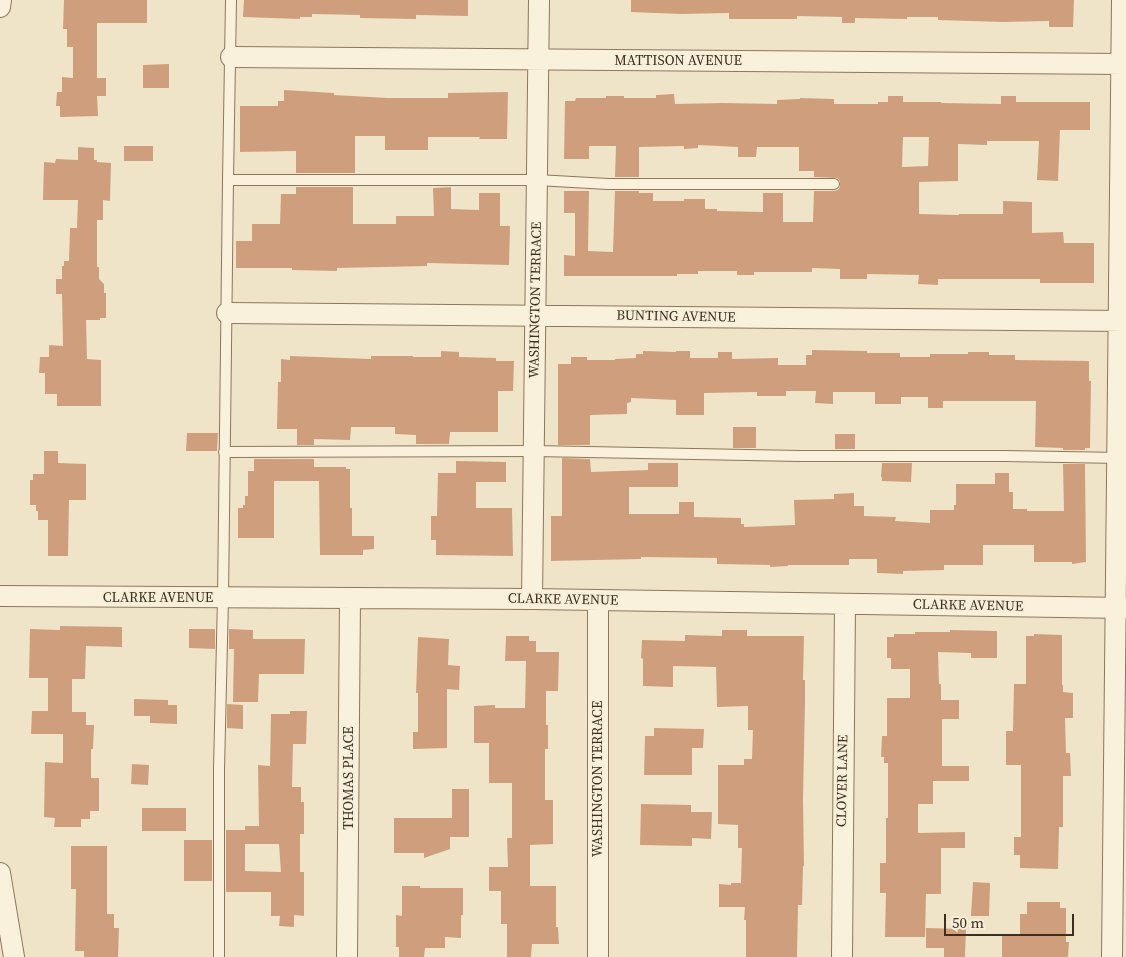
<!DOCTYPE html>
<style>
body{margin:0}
#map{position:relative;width:1126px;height:957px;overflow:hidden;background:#f0e4c8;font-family:"Source Serif 4",serif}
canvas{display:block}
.scale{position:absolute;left:944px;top:914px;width:130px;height:22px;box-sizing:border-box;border:2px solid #3d2e20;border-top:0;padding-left:6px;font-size:15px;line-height:18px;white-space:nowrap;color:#3d2e20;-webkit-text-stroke:4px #f7eed8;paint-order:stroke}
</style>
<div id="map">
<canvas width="1126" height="957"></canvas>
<div class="scale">50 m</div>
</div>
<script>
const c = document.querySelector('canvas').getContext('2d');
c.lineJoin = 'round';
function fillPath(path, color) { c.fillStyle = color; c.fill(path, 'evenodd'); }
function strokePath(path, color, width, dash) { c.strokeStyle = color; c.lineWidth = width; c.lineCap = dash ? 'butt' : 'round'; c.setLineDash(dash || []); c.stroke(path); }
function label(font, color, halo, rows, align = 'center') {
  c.font = font + ' "Source Serif 4",serif'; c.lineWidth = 4; c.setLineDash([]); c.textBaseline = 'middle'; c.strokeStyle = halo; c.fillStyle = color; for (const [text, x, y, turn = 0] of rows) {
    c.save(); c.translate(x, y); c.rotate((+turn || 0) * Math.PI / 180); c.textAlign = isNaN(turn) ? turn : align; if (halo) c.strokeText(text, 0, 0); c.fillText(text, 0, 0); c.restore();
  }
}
const building = new Path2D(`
 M64,0H147V23H97V78H106V96H97L98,116L60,117V106H56L57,92H62V77L73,78V47H67V29H63Z
 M244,0H468V16L416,15V19L360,18V15L312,14V17H300V19L243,17Z
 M631,0H1074L1073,27H1049V21L1003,22L938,20V17H907V19L855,18V23H842V17L797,16V19H729V13L682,14L631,12Z
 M169,64V88H143V65Z
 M284,90L334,93V95L388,98H448V93L508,92L507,139H479L480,137H428V150H385V136H355V173H296V151L240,152V106H278V101H284Z
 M674,94L675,104L722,103L777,104V100L800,99V98L834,99V104H878V102H888V96H903V102H941V103L1001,104V96H1016V102H1090V130H1060L1058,181L1037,180L1039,141H987V145L958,144V181L919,182V214L959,215V214H1003V201L1032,202V233L1063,232L1064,243H1094V283H1040V279H938V285L918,284L919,275L867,274V279H840V269L812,268V272H754V275H737V271H698V274H677V276H564V255L575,256V213H564V191H589L588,251L613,252L615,191H639V193H653V201H684V199H705V209H717V211L763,212V193H783V222H813L814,191H834L838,190L840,187V181L837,178L814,177V171H799V147H757L756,157H738V147L698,145V148L684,149V146L639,147V177H615L616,146H589V159H564L565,101H575L576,98H606V96H624V98H656V95ZM903,137H929L928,166L902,167Z
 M124,146H153V161H124Z
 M78,147L94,148V160H97V162L111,163L110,201L103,200V220H97V267H99V279L104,284V293H106V318H100V320H86L87,359L101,360V406H57V394H45V373H39L40,357H49V345L63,346L62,294H56V279H62V266H64V261H69L70,228H77L78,200H43L44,162L55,163L56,159L78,160Z
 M296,187H353V224H396V216H434L433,188L451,187V209L479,210V193H500V226H510L509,265L427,263V266L337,268V271L292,270V268H236V241H252V224H280L281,194H296Z
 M812,350L867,351V353H900V357H930V354H968V352H989V355H1015V360L1089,361V381H1091L1090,448H1085V450H1063V448L1035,447L1036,401H943V408H928V397H901V404H875V392H833V404L815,403L816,391H786V396H757V392L704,393V415H676V400L631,398V402L627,403V414L590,415V445H558V364H571V357H587V360H615V359L636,358V354H643V351L676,352V351H690V358H718V352H732V359L778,358V365H806V355H812Z
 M441,351L459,352V357L496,358V361H514L513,391H498V432H450L449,444H416V435L395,434V427H351L350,440L314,439V445H297V429H277L278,382H281V359L290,360V356L371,359V356H413V357H441Z
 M733,427H756V448H733Z
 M187,433H218L217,451H186Z
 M835,434H855V449H835Z
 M44,451H58V463L86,464V500H69L68,556H48V520H38V511H36V505H30V480H33V474H44Z
 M562,458L590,459L591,472L648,470V463H678V487H629V514H679V502H694V517L741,518V524H744V527L795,525L794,500L834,499V494L854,493V506H864V516L896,517L895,521L930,523V510H954V505H956V484H995V473H1009V492H1013V509H1027V511H1064L1063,464H1085L1086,562L1072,564V562H1034V545H983V565H944V570L903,571V574L877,573V559H849V565H788V566L770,567V565L717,564V558L641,557V559L551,561V516H562Z
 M254,459H314V467H346V469H350V508H352V536H374V549L363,550V555H320L319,481H274V538H238V508H243V505H245V496H248V471H254Z
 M456,461L506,462V482H476V508H512L513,556L436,555V540H431V516H437L438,473H456Z
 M882,463H912L911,482L882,481V477H881Z
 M60,626L122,627V647L86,646L85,679H72V712H86V725H94L93,749H91V778H99V811H90V819H81V827H54L55,818L44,817L45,762L63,763V734H31L32,711H48V678H29L30,629L60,630Z
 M189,629H215V649L189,648Z
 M229,629L253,630V639H305L304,674H259L258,702H233L234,649H229Z
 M722,630H747V636H804L803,680H805V701L803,798L804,866H803L802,905H798L797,957H746V920H744L745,907H719V884L731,885V883H741L742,848H738V825L718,824V765H744V759H752L753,730H748V706L717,707L716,667L673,666V687L643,686V659L641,658L642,640L685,641V635L722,636Z
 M950,630L997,631V658H971V653L938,652L939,684H941V700H959V719H942V766H969V781H933V804H918V833L965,832V848H941V894H926L925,937H885L886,893H880V863H886V818H888V763H884V757H881L882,736H887V698H910V669H891V658H887V637H894V634H915V632H950Z
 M1034,634L1062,635V685H1063V692L1073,693V718H1065L1066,753H1070L1071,776H1063V827H1059L1058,869L1020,868V855H1014V837H1021V765H1006V731H1013L1014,684H1026V636H1034Z
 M506,636H529V641H536V652H559L558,691H546V725H548V749H545V800H553V844L530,845V886H556V927H558L559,944H532L531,957H507V924H501V891H489V867H508L507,838H512V783H489V743H474V706L495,705V708H525L526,661H505Z
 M418,637L449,639L448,665L460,666L459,690L447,689V748L413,749V732H418V693H416Z
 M134,699L168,700V705H177V724L150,723V716H134Z
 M227,704L243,705V729L227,728Z
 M290,711H307L306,744H293L292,787H301V802H304V834H300V872H304V916L294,915V927L279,926L280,916H271V892H226V830H245V826H259L258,765L270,766L271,714H290ZM245,844H279L281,872L245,871Z
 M654,728L704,729L703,748H692V775H644L645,736H654Z
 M132,764L149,765L148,785L131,784Z
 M452,789H469V837H450V849L424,858V853H394V818H452Z
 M641,804L691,805V812H712L711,839L692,838V846L640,845Z
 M142,808H186V831H142Z
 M184,840H212V881H184Z
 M71,846H107V914H114V928H119L118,957H84V951H75L76,889H71Z
 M973,882L990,883L989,916H971Z
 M402,886H420V888H463V915H461V938L445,937V948H425L424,957H399V947H396V915L402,916Z
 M1027,902H1060V908H1066V942H1069L1068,957H1002V934H1020V914H1027Z
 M926,928L966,929L965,957H944V948H926Z`);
const service = new Path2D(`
 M228,180H537L608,184H834
 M224,452L534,451L800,456H1005L1121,458
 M219,957V769L223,598L228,180L231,0`);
const minor = new Path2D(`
 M0,7L1,0
 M231,57L1126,64
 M227,313L1126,321
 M0,596L532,599L1126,608
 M532,599L539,0
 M598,601V957
 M0,873L14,957
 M347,957L350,598
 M842,957L845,604
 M1112,957L1122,0`);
const streetNames = [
 ["MATTISON AVENUE",678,61],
 ["WASHINGTON TERRACE",536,300,-89],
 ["BUNTING AVENUE",676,317,1],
 ["CLARKE AVENUE",158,598],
 ["CLARKE AVENUE",563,600,1],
 ["CLARKE AVENUE",968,606,1],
 ["THOMAS PLACE",349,778,-90],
 ["WASHINGTON TERRACE",598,779,-90],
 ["CLOVER LANE",843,781,-89]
];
fillPath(building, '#cf9f7d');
strokePath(service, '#8d765c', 12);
strokePath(minor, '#8d765c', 22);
strokePath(service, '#faf1dc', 10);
strokePath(minor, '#faf1dc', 20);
label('14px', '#3d2e20', '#f7eed8', streetNames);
</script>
